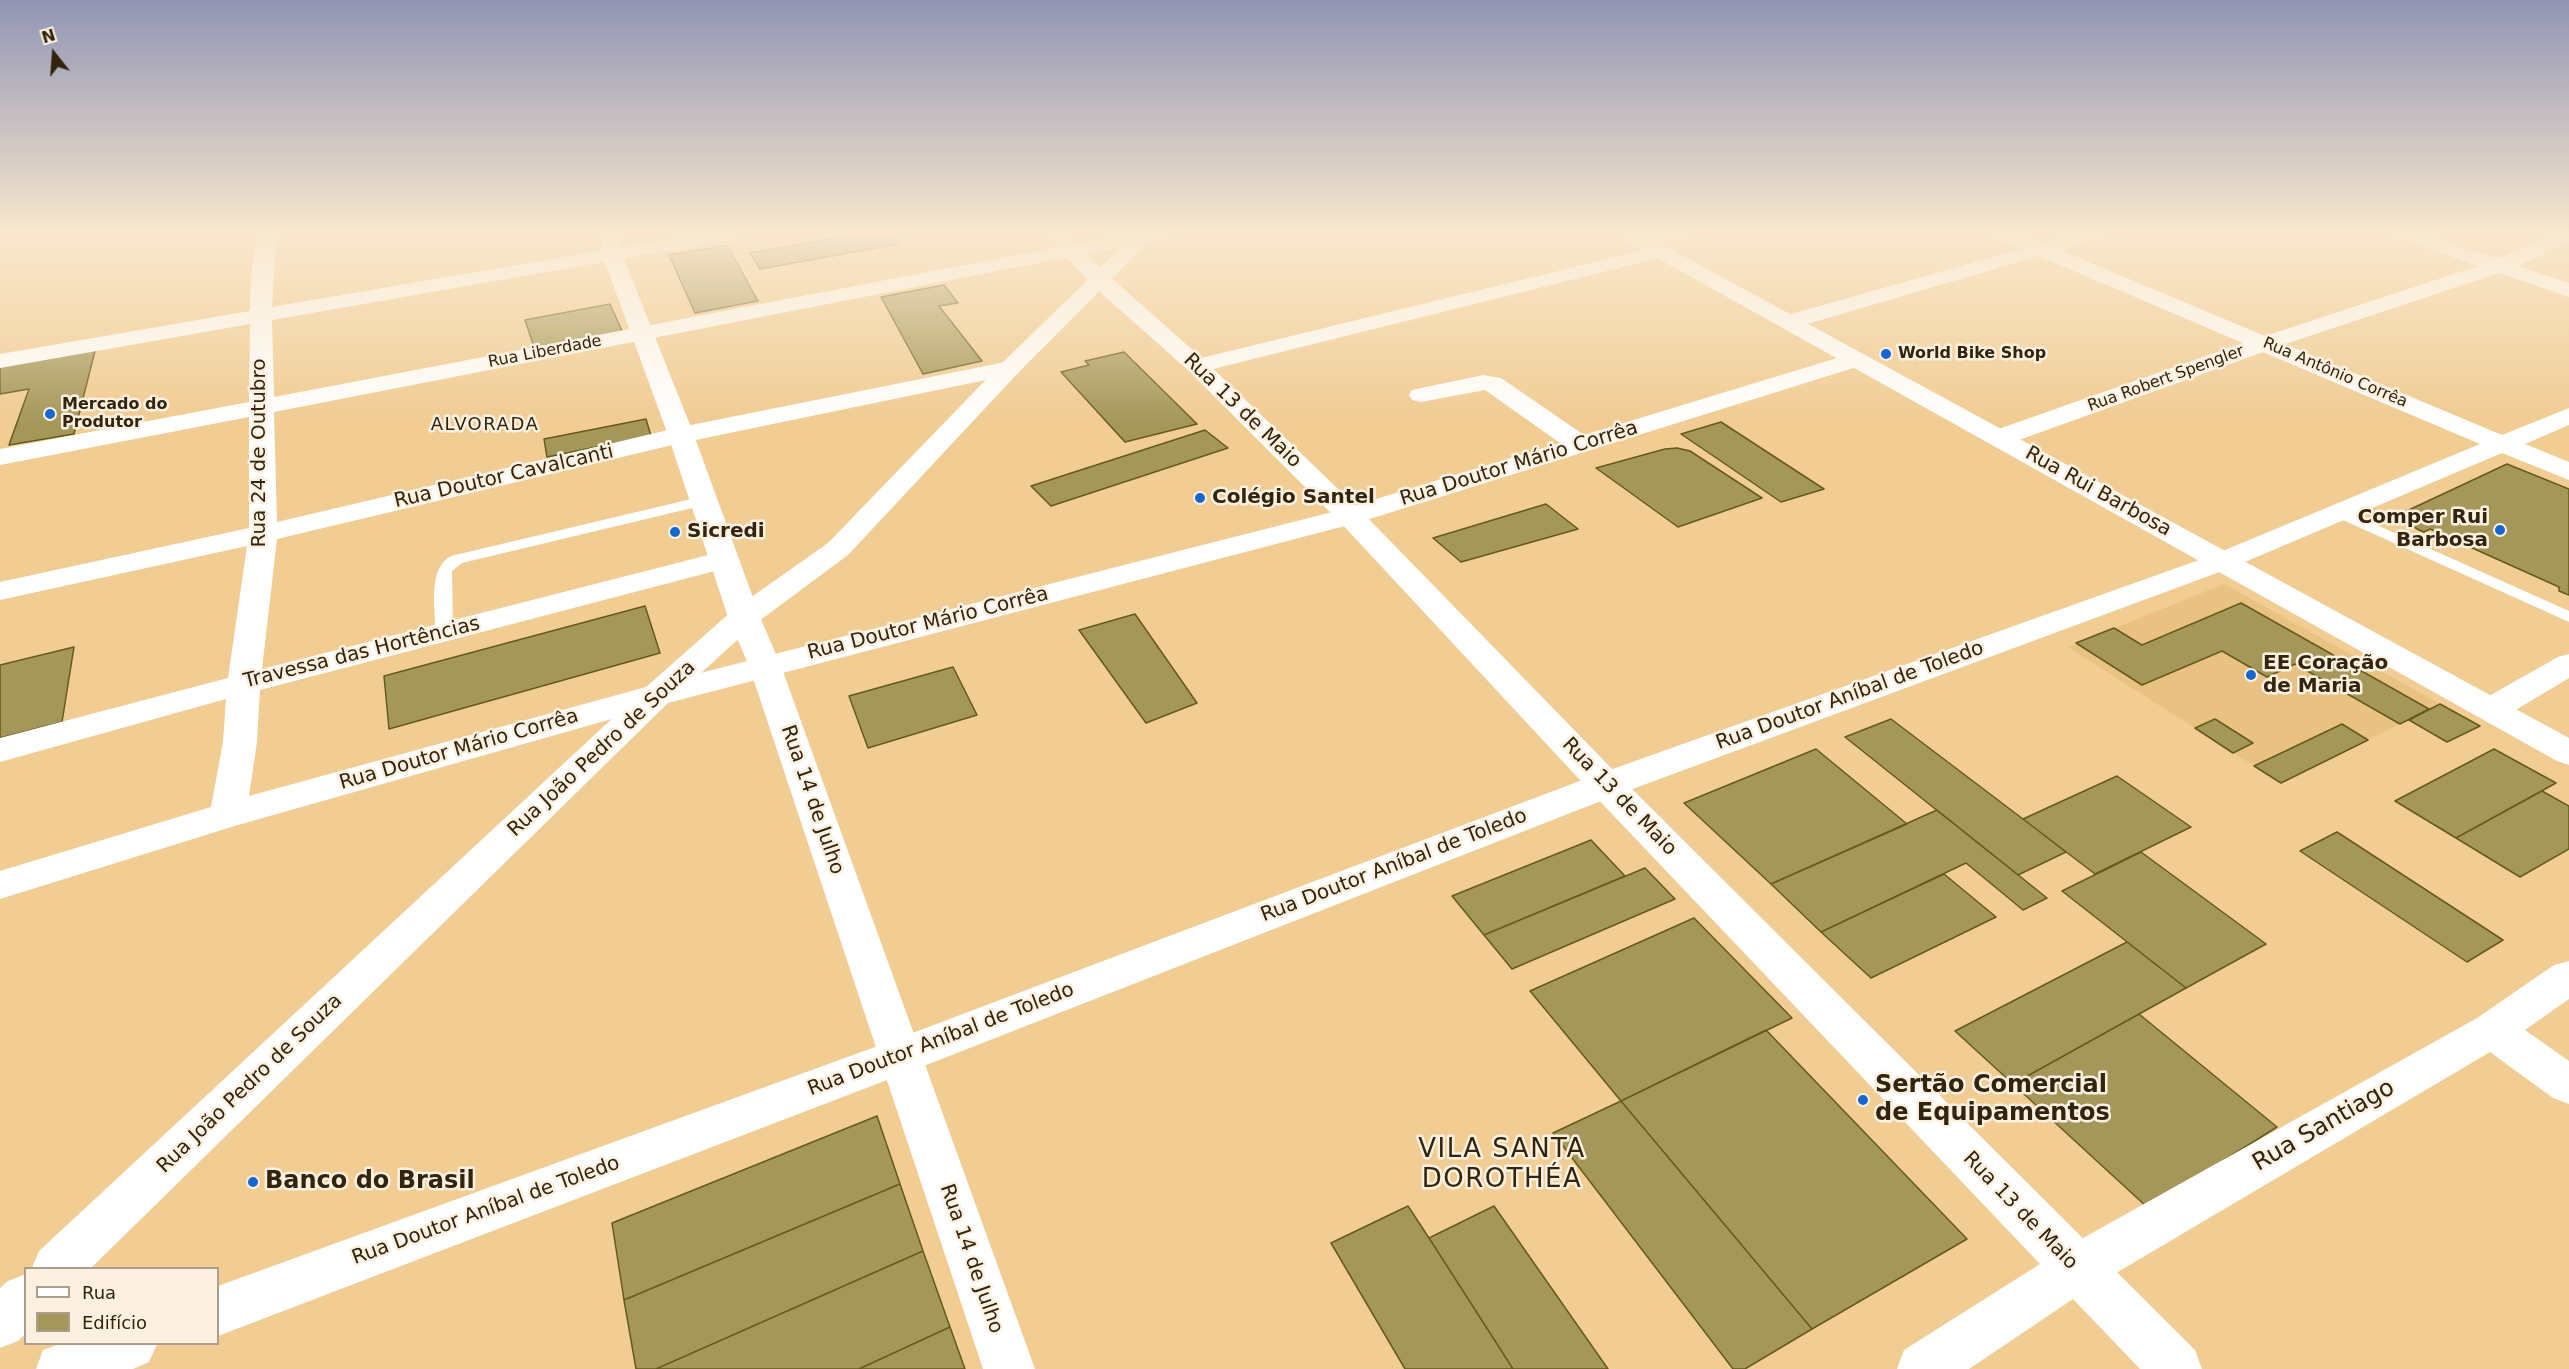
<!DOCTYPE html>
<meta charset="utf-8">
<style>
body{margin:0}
#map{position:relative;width:2569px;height:1369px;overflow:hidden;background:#f1cc93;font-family:"DejaVu Sans",sans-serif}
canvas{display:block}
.legend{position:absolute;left:24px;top:1267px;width:195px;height:78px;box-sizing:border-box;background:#fcf1e1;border:2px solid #ab9f8c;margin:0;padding:8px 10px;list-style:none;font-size:18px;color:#32240d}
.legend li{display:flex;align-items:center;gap:12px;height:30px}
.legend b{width:30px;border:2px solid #ab9f8c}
.north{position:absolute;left:24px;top:24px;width:60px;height:60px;-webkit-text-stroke:4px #fcf1e1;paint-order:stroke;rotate:343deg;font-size:16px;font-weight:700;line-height:24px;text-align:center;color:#32240d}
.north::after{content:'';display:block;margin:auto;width:21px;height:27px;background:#32240d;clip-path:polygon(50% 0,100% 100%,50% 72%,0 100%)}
</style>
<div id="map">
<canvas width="2569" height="1369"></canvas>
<ul class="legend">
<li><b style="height:8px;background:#fff"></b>Rua</li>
<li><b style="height:16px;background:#a49759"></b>Edifício</li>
</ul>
<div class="north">N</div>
</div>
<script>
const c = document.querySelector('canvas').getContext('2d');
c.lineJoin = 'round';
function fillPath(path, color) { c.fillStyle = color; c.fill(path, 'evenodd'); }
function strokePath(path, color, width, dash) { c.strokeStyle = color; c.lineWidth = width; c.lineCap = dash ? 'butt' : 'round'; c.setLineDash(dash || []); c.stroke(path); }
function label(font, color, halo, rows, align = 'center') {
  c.font = font + ' "DejaVu Sans",sans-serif'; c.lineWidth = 5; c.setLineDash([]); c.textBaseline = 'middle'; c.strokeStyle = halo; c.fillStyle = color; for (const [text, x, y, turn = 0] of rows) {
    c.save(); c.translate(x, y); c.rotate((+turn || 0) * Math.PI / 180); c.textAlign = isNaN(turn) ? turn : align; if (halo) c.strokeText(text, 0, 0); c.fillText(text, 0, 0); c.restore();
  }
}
const built = new Path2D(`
 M2224,584L2440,704L2281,783L2068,647Z`);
const building = new Path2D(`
 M865,233H891L899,244L760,269L750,253Z
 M727,245L758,301L695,313L669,255Z
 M944,285L958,303L939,306L982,361L923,374L881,297Z
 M610,304L623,333L535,350L525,320Z
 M96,347L74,434L9,445L29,389L0,394V364Z
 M1124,352L1197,424L1125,442L1061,372L1089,365L1085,361Z
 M646,419L651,436L547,457L544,439Z
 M1721,422L1824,489L1781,502L1681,434Z
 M1205,430L1228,448L1051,506L1031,486Z
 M1677,448L1690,451L1762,498L1678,527L1596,468L1665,449Z
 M2507,464L2569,489V595L2559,591V587L2430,529L2424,532L2419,530L2396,516Z
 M1546,504L1578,529L1461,562L1433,538Z
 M2241,603L2429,709L2400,724L2295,664L2267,677L2222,651L2142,685L2076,643L2114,628L2142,645Z
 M645,606L660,653L389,729L384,676Z
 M1135,614L1197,703L1146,723L1079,630Z
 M74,647L62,722L0,738V665Z
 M953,667L977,715L868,748L849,696Z
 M2440,704L2480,726L2447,742L2409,720Z
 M1891,719L2023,819L2066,852L2018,875L1845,737Z
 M2215,719L2253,743L2233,753L2195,728Z
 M2342,724L2368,740L2281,783L2254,766Z
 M1816,749L1907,824L1771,884L1684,803Z
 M2494,749L2556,783L2456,838L2395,801Z
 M2117,776L2191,827L2095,874L2023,819Z
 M2542,791L2569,806V849L2520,877L2456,838Z
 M1937,810L2047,898L2023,910L1966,863L1821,932L1771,884Z
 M2337,832L2503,940L2467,962L2300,851Z
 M1591,840L1625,876L1484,935L1452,896Z
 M2141,852L2266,944L2186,988L2062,891Z
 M1645,868L1675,899L1512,969L1484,935Z
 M1944,874L1996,917L1871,978L1821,932Z
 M1694,918L1792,1018L1621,1101L1530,991Z
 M2127,942L2186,988L2013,1084L1955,1031Z
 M2139,1014L2277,1127L2148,1208L2013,1084Z
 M1766,1030L1967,1239L1812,1329L1621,1101Z
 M1621,1101L1812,1329L1745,1369H1733L1553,1133Z
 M877,1116L900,1184L624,1300L612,1223Z
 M900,1184L923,1251L656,1369H636L624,1300Z
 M1408,1206L1429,1238L1513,1369H1405L1331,1243Z
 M1494,1206L1608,1369H1513L1429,1238Z
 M923,1251L950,1327L859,1369H656Z
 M950,1327L965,1369H859Z`);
const service = new Path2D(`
 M704,496L709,498L712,501L709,504L462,563L452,571L453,632L450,636H438L435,632C436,607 427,569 451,556Z
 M2339,508L2569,611V622L2334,516L2331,513Z`);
const minor = new Path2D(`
 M257,233H277L272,307L702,233H745L742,237L735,239L272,320L274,397L1132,233H1171L1168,237L1161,239L274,412L277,522L681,427L1010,361L1018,363L1022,368L1018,373L1010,375L681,443L277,539L262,669L724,551L734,554L739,560L734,566L260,690L257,742L249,796L657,684L1340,510L1560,443L1485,390L1421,402L1412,400L1409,395L1412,390L1483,375L1501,378L1584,435L1847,355L1855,353L1863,355L1867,360L1863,365L1360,522L668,703L238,825L0,899V871L211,807L223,742L226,699L0,762V738L228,678L247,546L0,600V582L249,528V417L0,465V449L249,402L250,324L0,368V354L250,311L251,274Z
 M1656,233H1691L1688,237L1643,248L1636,246L1633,242L1636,238Z
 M1991,233H2018L2041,243L2076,233H2107L2104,237L2060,250L2265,336L2478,266L2394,237L2391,233H2420L2498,259L2557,233H2569V242L2518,266L2569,283V297L2499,273L2285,344L2502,435L2569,408V425L2525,444L2569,462V480L2502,453L2233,567L1619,794L916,1069L218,1336V1286L886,1043L1593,776L2213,555L2480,444L2263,352L2008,444L1999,446L1990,444L1986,438L1990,432L2243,343L2039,256L1797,327L1789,329L1781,327L1778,322L1781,317L2021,249L1994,237Z
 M1660,246L1667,248L1670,252L1667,256L1197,373L1189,371L1185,366L1189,361Z
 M2569,654V678L2504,717L2492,720L2480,717L2475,709L2480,701L2558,657Z
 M2569,961V999L2525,1030L2569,1061V1104L2553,1098L2490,1052L2094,1286L2076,1293L2058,1286L2051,1269L2058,1252L2477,1018L2554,965Z
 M60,1344H157L149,1362L133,1369H36L43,1350Z`);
const tertiary = new Path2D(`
 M601,233H621L622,254L694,435L760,617L781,666L1035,1369H983L749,666L728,617L668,435L602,254Z
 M1045,233H1066L1107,274L1205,361L1360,510L1619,776L2195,1350L2202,1369H2140L2073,1299L1969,1369H1897L1904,1350L2040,1264L1593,794L1340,522L1189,371L1091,284Z`);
const secondary = new Path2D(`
 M1136,233H1157L1018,373L848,555L755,624L669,702L91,1268H32L39,1251L645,688L733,610L828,543L1002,363Z
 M1617,233H1641L2569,738V765L2557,761L1620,237Z
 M26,1274V1333L18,1341L0,1348V1288L8,1281Z`);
const markers = [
 [1886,354,6,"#1467d1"],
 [50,414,6,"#1467d1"],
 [1200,498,6,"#1467d1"],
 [2500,530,6,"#1467d1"],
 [675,532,6,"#1467d1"],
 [2251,675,6,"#1467d1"],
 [1863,1100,6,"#1467d1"],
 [253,1182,6,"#1467d1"]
];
const farStreetnames = [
 ["Rua Liberdade",545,352,-11],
 ["Rua Antônio Corrêa",2335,373,23],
 ["Rua Robert Spengler",2166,379,-20]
];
const farPoinames = [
 ["World Bike Shop",1898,354],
 ["Mercado do",62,405],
 ["Produtor",62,423]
];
const farNeighbourhoodnames = [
 ["ALVORADA",485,425]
];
const streetNames = [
 ["Rua 13 de Maio",1242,411,44],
 ["Rua 24 de Outubro",260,453,-90],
 ["Rua Doutor Mário Corrêa",1519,464,-17],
 ["Rua Doutor Cavalcanti",504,477,-13],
 ["Rua Rui Barbosa",2098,492,29],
 ["Rua Doutor Mário Corrêa",928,624,-14],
 ["Travessa das Hortências",362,653,-14],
 ["Rua Doutor Aníbal de Toledo",1850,696,-20],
 ["Rua João Pedro de Souza",602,749,-43],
 ["Rua Doutor Mário Corrêa",459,750,-16],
 ["Rua 13 de Maio",1619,797,46],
 ["Rua 14 de Julho",812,800,71],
 ["Rua Doutor Aníbal de Toledo",1394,866,-21],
 ["Rua Doutor Aníbal de Toledo",941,1040,-21],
 ["Rua João Pedro de Souza",250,1084,-44],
 ["Rua Doutor Aníbal de Toledo",486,1211,-20],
 ["Rua 13 de Maio",2020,1211,46],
 ["Rua 14 de Julho",971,1259,71]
];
const poiNames = [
 ["Colégio Santel",1212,498],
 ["Comper Rui",2488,518,"right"],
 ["Barbosa",2488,541,"right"],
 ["Sicredi",687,532],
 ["EE Coração",2263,664],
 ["de Maria",2263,687]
];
const nearPoinames = [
 ["Sertão Comercial",1875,1086],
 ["de Equipamentos",1875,1114],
 ["Banco do Brasil",265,1182]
];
const nearStreetnames = [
 ["Rua Santiago",2324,1126,-30]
];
const nearNeighbourhoodnames = [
 ["VILA SANTA",1502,1150],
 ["DOROTHÉA",1502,1180]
];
fillPath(built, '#e9c183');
fillPath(building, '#a49759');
strokePath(building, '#665a1a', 1.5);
fillPath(service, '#fff');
fillPath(minor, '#fff');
fillPath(tertiary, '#fff');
fillPath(secondary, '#fff');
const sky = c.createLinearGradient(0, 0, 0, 424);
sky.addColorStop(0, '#9194b4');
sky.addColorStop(0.55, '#f9e8ce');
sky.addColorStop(1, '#f9e8ce00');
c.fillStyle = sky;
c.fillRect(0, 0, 2569, 424);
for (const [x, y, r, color] of markers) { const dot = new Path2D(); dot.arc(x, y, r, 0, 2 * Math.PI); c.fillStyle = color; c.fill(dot); strokePath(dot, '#fcf1e1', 2); }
label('16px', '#32240d', '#fcf1e1', farStreetnames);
label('bold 16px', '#32240d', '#fcf1e1', farPoinames, 'left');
c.letterSpacing = '1.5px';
label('18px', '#32240d', '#fcf1e1', farNeighbourhoodnames);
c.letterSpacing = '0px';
label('20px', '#32240d', '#fcf1e1', streetNames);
label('bold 20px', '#32240d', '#fcf1e1', poiNames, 'left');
label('bold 24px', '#32240d', '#fcf1e1', nearPoinames, 'left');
label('24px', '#32240d', '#fcf1e1', nearStreetnames);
c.letterSpacing = '1.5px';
label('26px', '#32240d', '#fcf1e1', nearNeighbourhoodnames);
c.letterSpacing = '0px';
</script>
